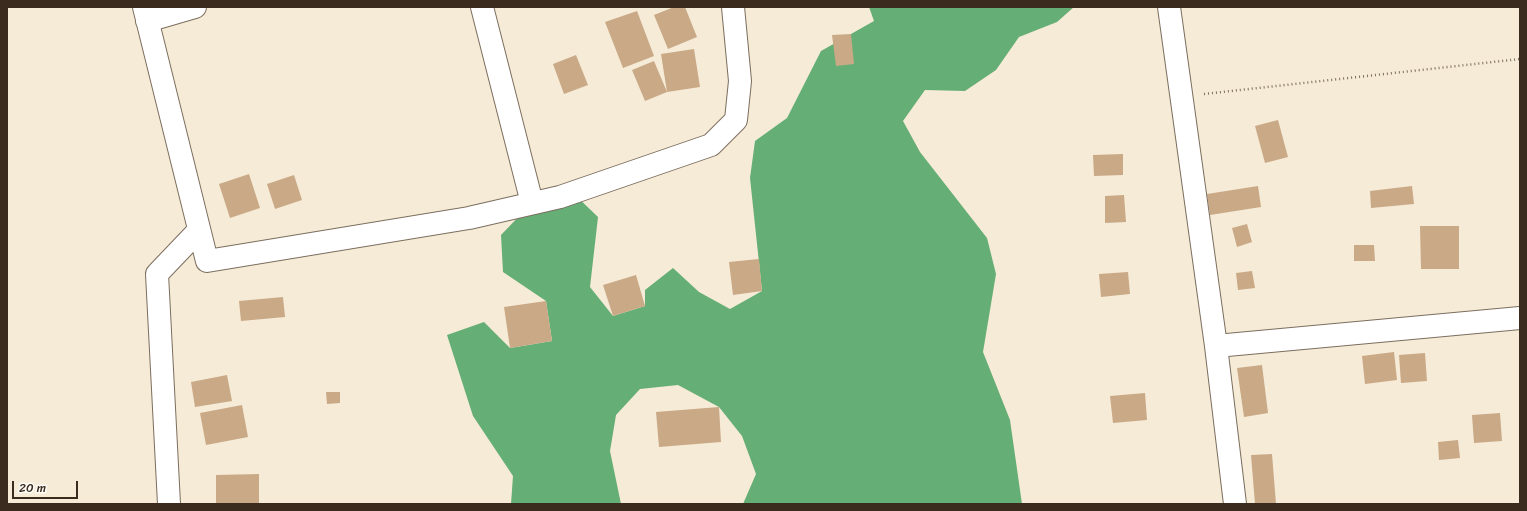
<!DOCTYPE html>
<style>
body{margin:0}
#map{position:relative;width:1527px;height:511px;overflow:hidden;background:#f6ebd7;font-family:Sriracha,sans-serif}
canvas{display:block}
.frame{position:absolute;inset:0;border:8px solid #3b2a1e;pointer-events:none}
.scale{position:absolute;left:12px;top:481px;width:66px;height:18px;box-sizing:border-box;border:2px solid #3b2a1e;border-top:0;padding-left:5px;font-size:12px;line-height:14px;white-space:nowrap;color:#3b2a1e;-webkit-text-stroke:3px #fdfcf7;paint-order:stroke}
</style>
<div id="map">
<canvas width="1527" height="511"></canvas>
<div class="frame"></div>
<div class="scale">20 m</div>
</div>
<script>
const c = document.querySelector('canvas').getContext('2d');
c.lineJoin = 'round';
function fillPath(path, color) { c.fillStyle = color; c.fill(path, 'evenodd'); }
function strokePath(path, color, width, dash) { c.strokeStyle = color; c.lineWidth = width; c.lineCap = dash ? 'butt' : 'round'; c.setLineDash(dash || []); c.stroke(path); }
const forest = new Path2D(`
 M869,7H1074L1057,22L1019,37L996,70L965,91L925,90L903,121L920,152L987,238L996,274L983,352L1010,420L1022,504H743L756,474L742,436L719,407L678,385L640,389L616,415L610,451L621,504H511L513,476L473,416L447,335L484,322L510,348L552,341L546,301L503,272L501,235L526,209L572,192L598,217L590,287L613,316L645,306V290L673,268L699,292L730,309L762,291L750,178L755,141L787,118L821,51L874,21Z`);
const building = new Path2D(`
 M674,7H685L697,37L668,49L654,15Z
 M637,11L654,56L623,68L605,22Z
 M851,34L854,64L836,66L832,35Z
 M694,49L700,87L667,92L661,54Z
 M576,55L588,85L564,94L553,64Z
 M654,61L667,92L645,101L632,70Z
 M1278,120L1288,157L1265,163L1255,126Z
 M1123,154V175L1094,176L1093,155Z
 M249,174L260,208L230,218L219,184Z
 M294,175L302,200L275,209L267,184Z
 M1258,186L1261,207L1210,215L1207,194Z
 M1412,186L1414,204L1371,208L1370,191Z
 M1124,195L1126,222L1105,223V196Z
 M1247,224L1252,242L1237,247L1232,228Z
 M1420,226H1459V269H1421Z
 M1354,245H1374L1375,261H1354Z
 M759,259L762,291L733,295L729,262Z
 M1252,271L1255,288L1238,290L1236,273Z
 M1128,272L1130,294L1101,297L1099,274Z
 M636,275L645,306L613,316L603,285Z
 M283,297L285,317L241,321L239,301Z
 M546,301L552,341L510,348L504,307Z
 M1394,352L1397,380L1365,384L1362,356Z
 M1425,353L1427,381L1401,383L1399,355Z
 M1262,365L1268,413L1244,417L1237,368Z
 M227,375L232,401L195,407L191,382Z
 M326,392H340V403L327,404Z
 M1145,393L1147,420L1113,423L1110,396Z
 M242,405L248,437L206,445L200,413Z
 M719,407L721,442L659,447L656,412Z
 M1500,413L1502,441L1474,443L1472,415Z
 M1458,440L1460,458L1439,460L1438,442Z
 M1272,454L1276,504H1255L1251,455Z
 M259,474V504H216V475Z`);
const path = new Path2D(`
 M1204,94L1520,59`);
const minor = new Path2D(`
 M144,7L207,261L469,218L560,197L711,145L736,120L740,81L733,7
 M482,7L532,203
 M1169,7L1216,346L1235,504
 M147,21L195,7
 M1216,346L1520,318
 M169,504L157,274L199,230`);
fillPath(forest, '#65ae76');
fillPath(building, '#c9a986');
strokePath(minor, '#7c6e5f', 24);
strokePath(path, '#7c6e5f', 2.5, [1, 3]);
strokePath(minor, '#fff', 22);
</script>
